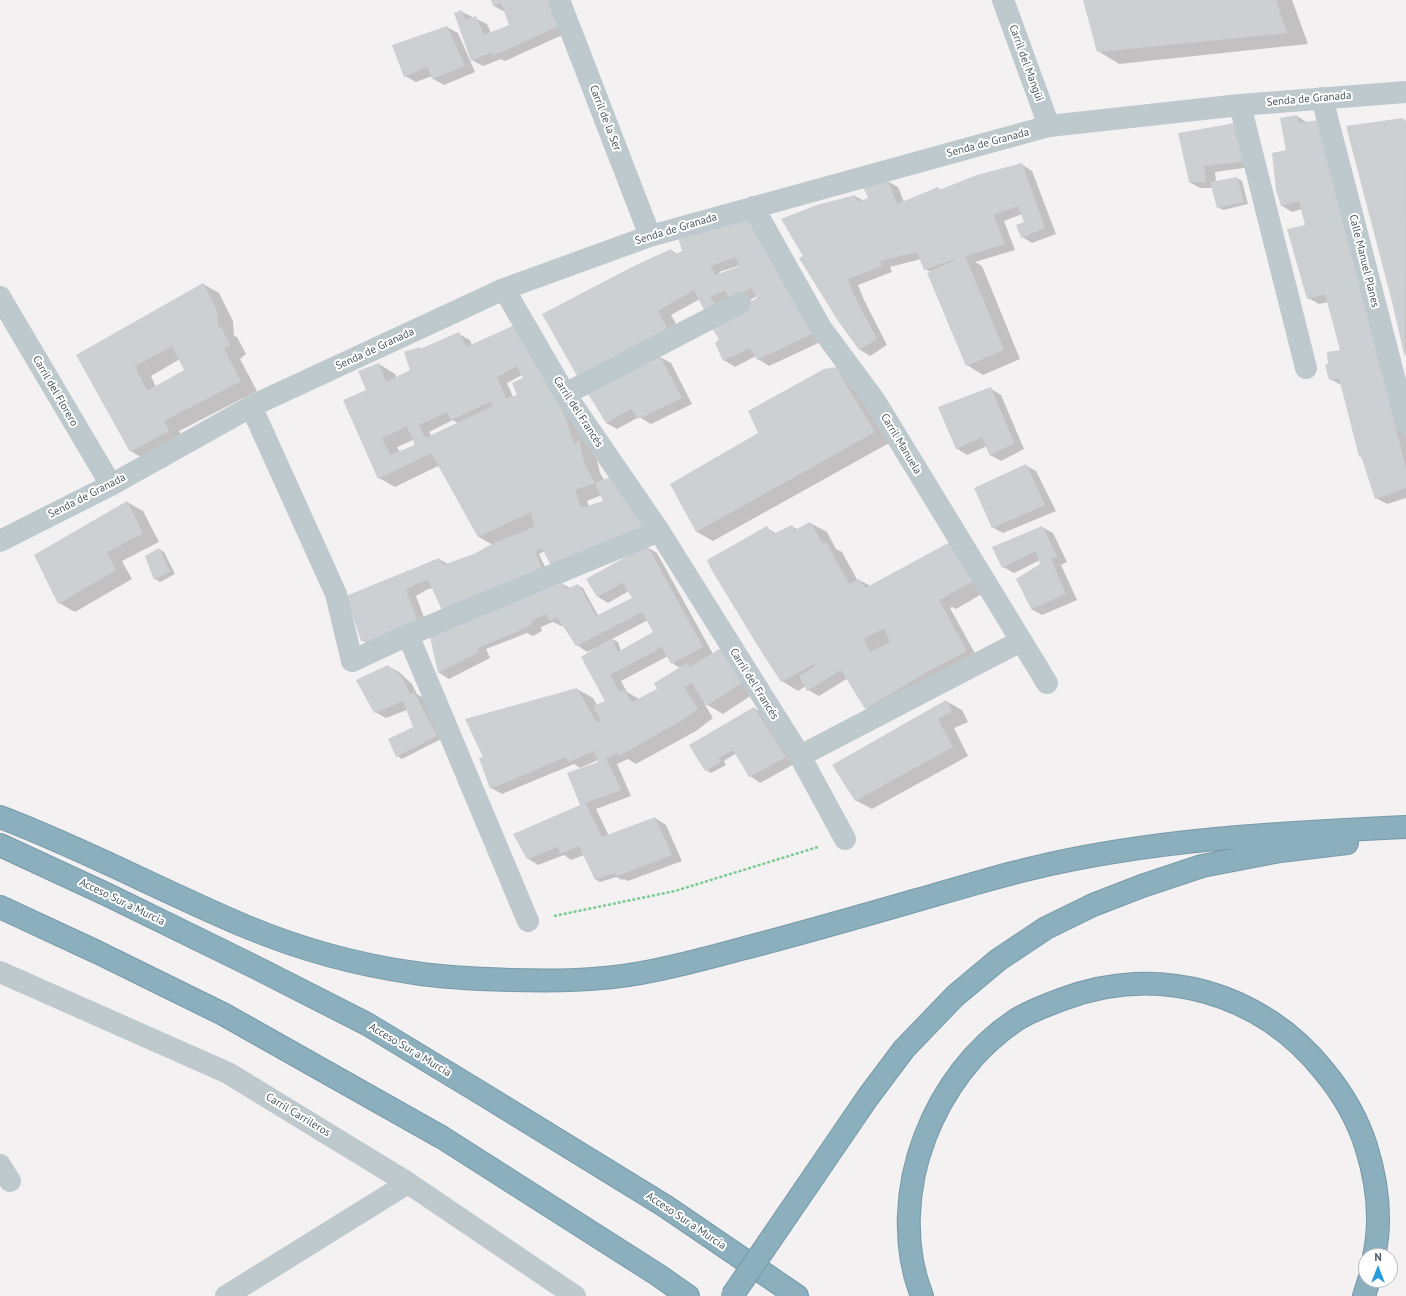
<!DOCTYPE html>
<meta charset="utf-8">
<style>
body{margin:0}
#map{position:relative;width:1406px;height:1296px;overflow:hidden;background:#f4f1f2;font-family:"PT Sans",sans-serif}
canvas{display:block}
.north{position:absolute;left:1358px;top:1248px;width:40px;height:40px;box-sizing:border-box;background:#fff;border:1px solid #b7bdbf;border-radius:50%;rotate:0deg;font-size:11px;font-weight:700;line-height:16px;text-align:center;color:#4a595e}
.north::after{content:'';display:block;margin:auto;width:14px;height:18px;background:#229ddd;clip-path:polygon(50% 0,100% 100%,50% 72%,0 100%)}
</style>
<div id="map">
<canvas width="1406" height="1296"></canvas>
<div class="north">N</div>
</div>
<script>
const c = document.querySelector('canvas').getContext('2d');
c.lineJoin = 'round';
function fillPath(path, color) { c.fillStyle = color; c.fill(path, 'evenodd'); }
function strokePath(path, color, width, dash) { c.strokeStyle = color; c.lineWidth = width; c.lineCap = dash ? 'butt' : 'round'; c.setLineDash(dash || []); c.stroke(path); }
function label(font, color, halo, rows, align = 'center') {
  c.font = font + ' "PT Sans",sans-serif'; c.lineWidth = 4; c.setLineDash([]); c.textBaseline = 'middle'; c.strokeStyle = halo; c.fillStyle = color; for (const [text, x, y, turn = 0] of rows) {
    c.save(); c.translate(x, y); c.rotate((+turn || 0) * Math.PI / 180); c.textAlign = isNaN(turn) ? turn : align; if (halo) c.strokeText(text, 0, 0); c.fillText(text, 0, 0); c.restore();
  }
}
const shadow = new Path2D(`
 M492,0H555L569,32L505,61L501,59L483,66L472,60L462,12L487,24L491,33L511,26L505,12L494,6Z
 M1084,0H1292L1308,44L1119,64L1098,51Z
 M447,27L458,33L475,72L444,85L433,79L432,76L416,82L405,76L394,46Z
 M1297,116L1308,123L1377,314L1406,436V498L1387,504L1376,498L1363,458L1360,456L1341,385L1330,379L1329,365L1341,350L1328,302L1319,304L1308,298L1306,226L1302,209L1292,212L1282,206L1287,150Z
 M1403,119L1406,121V356L1393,301Z
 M1240,123L1258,166L1215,172L1216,182L1237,178L1242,181L1248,204L1223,210L1218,207L1213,188H1200L1189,182Z
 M1021,164L1032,171L1056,234L1032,243L1022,237L1026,222L1022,214L1004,221L1015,250L975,262L982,266L1020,359L983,375L967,365L931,272L925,269L921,259L890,267L892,272L858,285L864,300L887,345L870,356L859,349L805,257L855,196L864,201L870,199L887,181L898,187L904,202L938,188L941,190Z
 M754,219L827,339L769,366L758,359L756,356L735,367L724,360L759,299L757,296L727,314L700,299L671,315L686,342L660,357L671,363L692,404L651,424L639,417L617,429L606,423L671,250L677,254ZM741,265L742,267L720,274L719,272Z
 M203,284L219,293L233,321L234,336L237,337L246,354L240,359L257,391L179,431L184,440L147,461L131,451L77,355ZM180,359L186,371L156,387L151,376Z
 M517,325L583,433L588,447L595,451L600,473L604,480L624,483L561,570L550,563L545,551L539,554L547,571L428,589L416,596L428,628L373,647L362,640L347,596L439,559L448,564L475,554L493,545L479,537L440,465L395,487L379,478L367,391L379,364L395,374L397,378L411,371L419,348L422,349L459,334L470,340L472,345ZM522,375L524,379L519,395L513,397L507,383ZM453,420L459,424L432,436L429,432ZM413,440L416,445L400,452L397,447ZM602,495L605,501L589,507L587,501Z
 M837,368L848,374L891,442L713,541L697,532L671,484L760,433Z
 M990,388L1001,395L1024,449L1001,461L990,455L987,446L967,455L956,448Z
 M1025,465L1036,471L1056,511L1003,533L992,527Z
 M127,502L143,511L159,542L122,561L132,579L75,612L59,603Z
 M810,523L827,532L836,549L842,552L858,581L859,580L871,586L954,542L992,588L956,609L952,607L950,608L977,657L877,714L866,708L848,678L819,696L808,690L806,686L798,691L782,681L760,647L767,528L777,534L792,526L798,530Z
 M1042,527L1053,533L1067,562L1061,565L1077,600L1042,615L1031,609L1041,565L1040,560L1014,573L1003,567Z
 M647,547L657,553L713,654L758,691L723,714L704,703L713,718L696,731L636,764L628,759L617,764L631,796L596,809L609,836L655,818L666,825L682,861L628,881L624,879L622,880L616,877L600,882L595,879L584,855L571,860L564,855L538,865L527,858L582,806L599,763L598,760L580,768L574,764L502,794L491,788L484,758L577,689L593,698L597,705L606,702L593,649L587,652L577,645L563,625L561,626L553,622L541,627L542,631L533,636L527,633L486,649L490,658L449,679L438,672L523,600L563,584L570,588L578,585L583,588L599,617L634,599L629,591L608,603L598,597ZM648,620L654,632L621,651L618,642L612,639ZM668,656L672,663L680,668L659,689L639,699L627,692L621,681Z
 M159,549L164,552L175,574L160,582L155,579Z
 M388,666L399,672L412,684L417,694L425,699L441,739L402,759L397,756L415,728L407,710L386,718L375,712Z
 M946,701L962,710L968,722L954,728L968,756L872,809L855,800Z
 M754,708L764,714L796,763L760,783L750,776L735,754L724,761L726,765L711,773L706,770L691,746Z`);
const building = new Path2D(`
 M491,0H548L559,26L493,56L492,52L471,61L454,13L462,10L465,20L476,16L484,35L509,25L501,3L493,6Z
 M1083,0H1276L1287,33L1097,52Z
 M447,26L465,66L432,79L427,67L404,77L392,45Z
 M1297,115L1298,123L1319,120L1406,469V488L1375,499L1361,456L1359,457L1339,378L1329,380L1325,364H1328L1327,352L1340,350L1325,294L1307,299L1287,229L1305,225L1299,201L1281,206L1276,190L1272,153L1286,150L1280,118Z
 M1403,118L1404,121H1406L1405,358L1392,302L1346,126Z
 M1241,122L1248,161L1204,166L1206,182H1189L1178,133Z
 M1022,163L1045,228L1021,238L1016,225L1024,222L1018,206L993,215L1005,244L965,256L1004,350L966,366L927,273L963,256L924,270L917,252L880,261L882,266L848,279L853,293L877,339L859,350L838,321L799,258L803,256L781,219L817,205L855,195L858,202L868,198L863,187L888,180L897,204L938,187L939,190L977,175Z
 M1237,177L1244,202L1217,208L1210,182Z
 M754,218L816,332L757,360L750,348L723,361L715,343L719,339L710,325L757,298L751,288L729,300L725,290L710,297L717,307L706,314L694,290L658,311L670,333L580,381L542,314L634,266L671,249L674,255L682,251L678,237ZM735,257L740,266L715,275L711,266Z
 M203,283L217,311L218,327H221L230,345L224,349L241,381L164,421L169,431L130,452L76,355ZM172,346L184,370L147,391L135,366Z
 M517,324L549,381L567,422L574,444L579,440L584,463L595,483L575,490L581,508L603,501L595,483L613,476L645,527L550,564L542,548L535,551L542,569L442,610L428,580L416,584L406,590L418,622L372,642L361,641L346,596L439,558L443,565L474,554L490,545L534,527L531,512L478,537L431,453L378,479L343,400L366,390L358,371L379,363L386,382L410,370L404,352L419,347L420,349L459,332L466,347ZM517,366L523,378L512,383L517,395L506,398L497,377ZM490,402L493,406L425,438L419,425L447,412L451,420ZM407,426L415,445L390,455L382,438Z
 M660,356L682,398L639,419L631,409L606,423L587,392Z
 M837,367L845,383L875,432L696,532L670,484L758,433L748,411L824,369Z
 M991,387L1014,443L990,456L982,437L956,449L938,407Z
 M1026,464L1045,505L992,528L974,488Z
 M127,501L143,533L107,552L116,570L58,604L34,555Z
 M810,522L823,544L826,542L849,584L859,579L865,588L954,540L977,579L939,600L967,651L925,673L865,709L841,670L807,691L799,676L816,666L814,664L781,682L759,648L711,569L707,560L767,526L773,534L792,525L795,530ZM884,628L890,642L870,652L864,639Z
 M1042,526L1057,556L1051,559L1066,594L1031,609L1016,579L1040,564L1036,551L1002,568L992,547Z
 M647,545L703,647L671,664L662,647L610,675L620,692L624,690L632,702L657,689L654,683L687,663L690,667L721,648L743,682L706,706L692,683L684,687L698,709L679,722L619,756L618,753L606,758L621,790L585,803L602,837L655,817L672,855L617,876L614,873L595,880L579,846L560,854L558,847L527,859L513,834L580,805L567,773L598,762L594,751L569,762L566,757L490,789L479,758L483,757L465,719L577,688L596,722L601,721L593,706L605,701L581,657L612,638L618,652L653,632L642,612L576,646L557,617L549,621L546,614L531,621L532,624L521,630L478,648L479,652L438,673L430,637L563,583L566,589L578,584L596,616L632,598L623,583L597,597L586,579Z
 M159,548L170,571L154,580L145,556Z
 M388,665L402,677L410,694L414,692L437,736L396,757L388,739L413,727L403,701L374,713L356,680Z
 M946,700L952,712L938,719L953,747L855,801L832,765Z
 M754,707L786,757L749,777L733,750L719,758L721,762L705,771L689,745Z`);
const path = new Path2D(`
 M554,916L675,891L818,847`);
const minor = new Path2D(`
 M559,0L650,236
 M1003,0L1049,126
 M1322,98L1406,423
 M1240,105L1306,368
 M753,207L821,328L875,401L1047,683
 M504,289L565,394L659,531L800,756L845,839
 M0,297L111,485
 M565,394L740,303
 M251,406L336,594L352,661L408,635L659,531
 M0,541L111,485L254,405L504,289L650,236L1049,126L1240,105L1406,92
 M408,635L528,921
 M800,756L1021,641
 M0,972L228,1073L408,1183L575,1296
 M0,1165L10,1181
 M226,1296L408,1183`);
const motorway = new Path2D(`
 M0,817C84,849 164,892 247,927C300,949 358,965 415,973C447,978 478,979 510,980C554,981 598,981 641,973C675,967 708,958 741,949C807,932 872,913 938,894C968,886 998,876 1029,869C1152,839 1280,833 1406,827
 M0,845L108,895L255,967L367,1024L481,1093L665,1206L797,1296
 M0,907L97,952L223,1014L443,1138L658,1275L688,1296
 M816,1173L868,1097L904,1049L955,996L998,960L1046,928L1093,905L1142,886L1202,866L1280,851L1347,843
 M922,1296C902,1246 906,1186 925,1137C943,1090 974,1048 1016,1020C1030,1011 1047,1005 1063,999C1158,963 1261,992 1324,1071C1343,1094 1357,1118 1366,1146C1377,1181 1382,1220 1374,1256
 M1364,1296L1369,1280`);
const motorwayBridge = new Path2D(`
 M732,1296L816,1173`);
const streetNames = [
 ["Carril del Mangüi",1026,63,70],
 ["Senda de Granada",1309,99,-5],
 ["Carril de la Ser",605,118,69],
 ["Senda de Granada",988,143,-15],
 ["Senda de Granada",676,229,-17],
 ["Calle Manuel Planes",1364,261,76],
 ["Senda de Granada",375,349,-25],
 ["Carril del Florero",55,391,60],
 ["Carril del Francés",578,412,57],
 ["Carril Manuela",901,444,59],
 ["Senda de Granada",87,496,-27],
 ["Carril del Francés",754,684,58],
 ["Acceso Sur a Murcia",122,902,26],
 ["Acceso Sur a Murcia",410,1050,31],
 ["Carril Carrileros",298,1115,31],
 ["Acceso Sur a Murcia",686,1221,34]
];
fillPath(shadow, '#0003');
fillPath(building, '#ccd0d3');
strokePath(motorway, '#779aa9', 24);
strokePath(path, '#7ccb93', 2.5, [3, 2]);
strokePath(minor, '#bec9cd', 22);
strokePath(motorway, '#8cafbd', 22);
strokePath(motorwayBridge, '#779aa9', 24, []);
strokePath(motorwayBridge, '#8cafbd', 22);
label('11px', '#4a595e', '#fff', streetNames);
</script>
